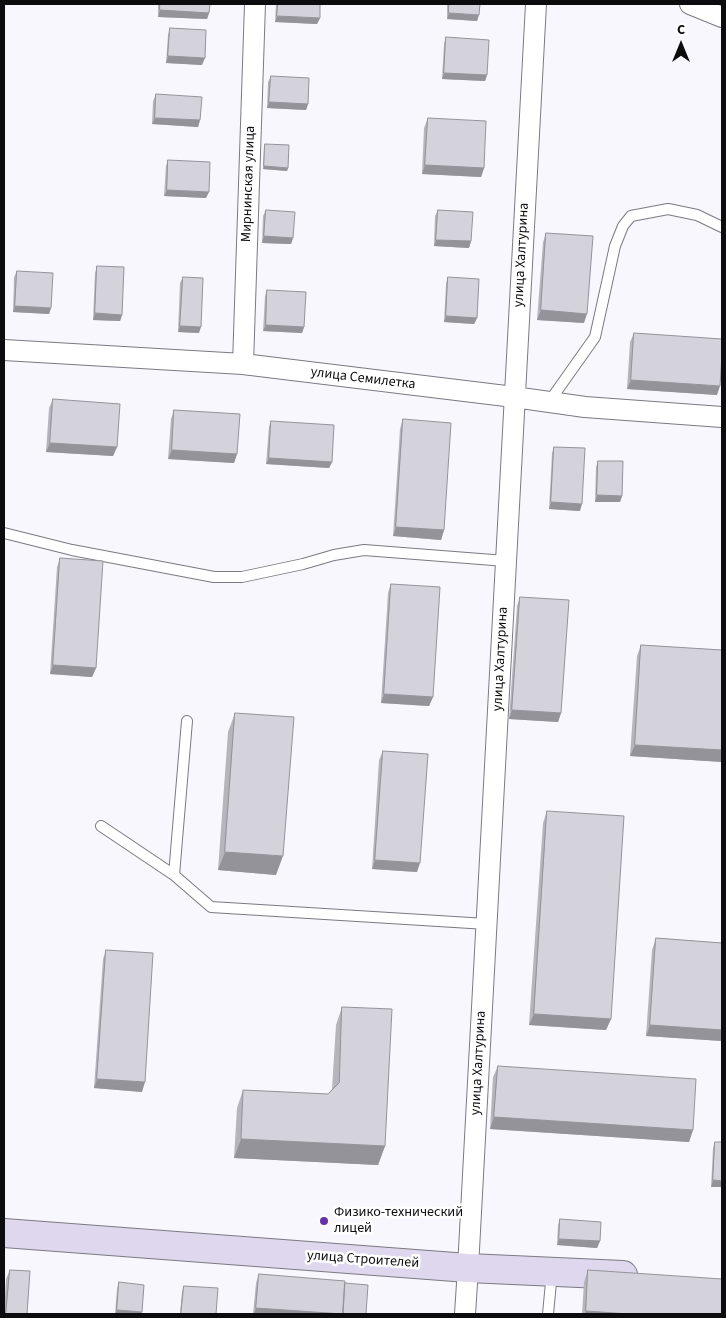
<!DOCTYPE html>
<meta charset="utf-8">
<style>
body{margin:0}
#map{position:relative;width:726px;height:1318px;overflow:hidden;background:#f9f7fe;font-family:"Source Sans 3",sans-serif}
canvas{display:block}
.frame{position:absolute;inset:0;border:5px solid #0c0b0e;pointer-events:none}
.north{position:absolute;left:656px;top:20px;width:50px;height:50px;-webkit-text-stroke:4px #fff;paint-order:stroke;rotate:0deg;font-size:14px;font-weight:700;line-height:20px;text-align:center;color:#0c0b0e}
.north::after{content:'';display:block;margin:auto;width:18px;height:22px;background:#0c0b0e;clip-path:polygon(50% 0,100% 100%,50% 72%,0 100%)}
</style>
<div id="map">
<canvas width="726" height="1318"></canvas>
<div class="frame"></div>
<div class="north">С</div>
</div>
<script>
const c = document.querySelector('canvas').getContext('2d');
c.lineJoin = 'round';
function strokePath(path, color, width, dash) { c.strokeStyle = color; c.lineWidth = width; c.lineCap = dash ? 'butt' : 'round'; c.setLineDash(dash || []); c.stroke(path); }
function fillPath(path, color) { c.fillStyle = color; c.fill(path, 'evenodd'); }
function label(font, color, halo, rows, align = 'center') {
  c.font = font + ' "Source Sans 3",sans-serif'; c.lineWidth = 5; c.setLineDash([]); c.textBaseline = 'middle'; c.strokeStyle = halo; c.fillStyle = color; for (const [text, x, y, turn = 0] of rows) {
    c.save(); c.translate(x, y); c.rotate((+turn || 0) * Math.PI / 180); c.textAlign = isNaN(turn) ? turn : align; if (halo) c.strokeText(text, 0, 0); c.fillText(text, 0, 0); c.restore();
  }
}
const service = new Path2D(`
 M549,402L595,337L615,246L623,226L631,216L668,209L697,215L722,227
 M4,533L72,550L214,577H242L303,564L334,555L364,550L506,561
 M187,721L174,875L211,907L487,924
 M101,826L174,875
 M548,1314L552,1272`);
const minor = new Path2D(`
 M690,4L722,17
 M4,350L243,364L514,397L585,407L722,417
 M243,364L255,4
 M465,1314L468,1268L536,4`);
const secondary = new Path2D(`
 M4,1233L468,1268L623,1275`);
const wall = new Path2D(`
 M158,4H210L209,13L207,19L158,17Z
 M276,4H320V18L317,24L275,22Z
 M447,4H480L477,21L447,19Z
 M170,28L202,65L166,63L168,35Z
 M446,37L487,75L485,81L442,79L444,44Z
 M271,76L308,104L306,110L267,108L268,82Z
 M156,94L200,120L198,127L152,124L153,101Z
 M428,118L484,168L481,177L422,174L424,128Z
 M265,144L288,168L287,171L263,169L264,147Z
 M168,160L206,198L164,196L166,166Z
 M266,210L293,238L291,244L262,243L263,216Z
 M438,210L471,241L469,248L434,246L435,216Z
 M546,233L584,323L537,320L543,242Z
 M97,266L122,315L120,321L93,320L95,273Z
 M17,271L51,308L49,314L13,312L14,277Z
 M183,277L199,333L178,332L180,283Z
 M448,277L477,318L474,324L444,322L446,284Z
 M267,290L304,327L302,333L263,331L265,296Z
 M634,333L717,395L627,389L630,342Z
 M53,399L117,447L113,456L46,452L49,408Z
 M174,410L237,454L234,463L168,459L171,419Z
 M403,419L444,530L441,540L393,536L400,429Z
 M271,421L332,462L329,468L266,464L269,427Z
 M554,447L580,511L549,509L552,453Z
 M598,461L622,496L620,502H595L596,467Z
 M60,558L96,668L92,677L50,674L57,567Z
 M391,584L433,697L429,706L381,703L388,593Z
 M520,597L561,713L558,722L509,719L517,606Z
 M641,645L722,650V762L630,756L637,656Z
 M235,713L276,875L218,870L228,732Z
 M383,751L417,872L372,869L379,760Z
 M547,811L611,1019L606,1030L529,1025L543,823Z
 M656,938L722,943V1041L646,1036L652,950Z
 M106,950L142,1092L94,1088L103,959Z
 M342,1007L385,1146L378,1165L234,1158L237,1108L243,1090L328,1094L332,1089L336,1025Z
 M498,1066L693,1130L689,1142L490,1129L493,1077Z
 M715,1142H722V1187H711L713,1148Z
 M560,1219L600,1241L597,1248L557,1245L558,1225Z
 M10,1270L27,1314H4L6,1279Z
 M588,1270L722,1314H582L584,1282Z
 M259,1274L345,1283L366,1314H253L256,1283Z
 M119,1282L142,1312L141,1314H115L117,1289Z
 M184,1286L216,1314H180L182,1292Z`);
const shadedWall = new Path2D(`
 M160,10L209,13L207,19L158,17Z
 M449,13L479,15L477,21L447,19Z
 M277,16L320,18L317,24L275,22Z
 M168,56L205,58L202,65L166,63Z
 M444,73L487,75L485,81L442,79Z
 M269,102L308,104L306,110L267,108Z
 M155,118L200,120L198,127L152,124Z
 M425,165L484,168L481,177L422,174Z
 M264,166L288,168L287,171L263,169Z
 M167,190L209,192L206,198L164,196Z
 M264,236L293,238L291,244L262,243Z
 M436,240L471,241L469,248L434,246Z
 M15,306L51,308L49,314L13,312Z
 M541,310L587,314L584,323L537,320Z
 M95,313L122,315L120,321L93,320Z
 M446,316L477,318L474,324L444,322Z
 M266,325L304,327L302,333L263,331Z
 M180,326L201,327L199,333L178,332Z
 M631,380L720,386L717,395L627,389Z
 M50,443L117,447L113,456L46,452Z
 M172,450L237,454L234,463L168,459Z
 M269,458L332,462L329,468L266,464Z
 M597,495L622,496L620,502H595Z
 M551,502L582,504L580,511L549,509Z
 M396,527L444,530L441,540L393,536Z
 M53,665L96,668L92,677L50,674Z
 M384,694L433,697L429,706L381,703Z
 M512,710L561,713L558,722L509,719Z
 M635,745L722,750V762L630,756Z
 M225,852L283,856L276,875L218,870Z
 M375,860L420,863L417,872L372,869Z
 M534,1014L611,1019L606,1030L529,1025Z
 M650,1025L722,1030V1041L646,1036Z
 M97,1079L145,1082L142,1092L94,1088Z
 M494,1117L693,1130L689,1142L490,1129Z
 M241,1139L385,1146L378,1165L234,1158Z
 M713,1180L722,1181V1187H711Z
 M559,1239L600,1241L597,1248L557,1245Z
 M256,1308L343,1314H254Z
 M117,1310L142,1312L141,1314H115Z
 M586,1311L629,1314H585Z`);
const building = new Path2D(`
 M160,4H210L209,13L160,10Z
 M278,4H320V18L277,16Z
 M449,4H480L479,15L449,13Z
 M170,28L206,30L205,58L168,56Z
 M446,37L489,40L487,75L444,73Z
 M271,76L309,78L308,104L269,102Z
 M156,94L202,97L200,120L155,118Z
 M428,118L486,121L484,168L425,165Z
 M265,144L289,145L288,168L264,166Z
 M168,160L210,162L209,192L167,190Z
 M266,210L295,212L293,238L264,236Z
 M438,210L473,212L471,241L436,240Z
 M546,233L593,236L587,314L541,310Z
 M97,266L124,267L122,315L95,313Z
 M17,271L53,273L51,308L15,306Z
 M183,277L203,278L201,327L180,326Z
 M448,277L479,279L477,318L446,316Z
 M267,290L306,292L304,327L266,325Z
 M634,333L722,339V355L720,386L631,380Z
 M53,399L120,404L117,447L50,443Z
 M174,410L240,414L237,454L172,450Z
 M403,419L451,423L444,530L396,527Z
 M271,421L334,425L332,462L269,458Z
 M554,447L585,448L582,504L551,502Z
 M598,461H623L622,496L597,495Z
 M60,558L103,561L96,668L53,665Z
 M391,584L440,587L433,697L384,694Z
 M520,597L569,600L561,713L512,710Z
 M641,645L722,650V750L635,745Z
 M235,713L294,717L283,856L225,852Z
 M383,751L428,754L420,863L375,860Z
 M547,811L624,816L611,1019L534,1014Z
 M656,938L722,943V1030L650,1025Z
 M106,950L153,953L145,1082L97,1079Z
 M342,1007L392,1009L385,1146L241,1139L243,1090L328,1094L339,1083Z
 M498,1066L696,1079L693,1130L494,1117Z
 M715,1142H722V1181L713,1180Z
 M560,1219L601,1222L600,1241L559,1239Z
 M10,1270L30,1271L27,1314H6Z
 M588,1270L722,1279V1314H629L586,1311Z
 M259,1274L345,1281L343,1314L256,1308Z
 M119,1282L144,1285L142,1312L117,1310Z
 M345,1283L368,1285L366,1314H343Z
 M184,1286L218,1288L216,1314H181Z`);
const markers = [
 [324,1221,5,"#6731a8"]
];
const streetNames = [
 ["Мирнинская улица",249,184,-88],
 ["улица Халтурина",522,255,-87],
 ["улица Семилетка",363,379,7],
 ["улица Халтурина",501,659,-87],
 ["улица Халтурина",479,1063,-87],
 ["улица Строителей",363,1260,4]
];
const poiNames = [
 ["Физико-технический",334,1213],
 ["лицей",334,1229]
];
strokePath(service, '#7b7981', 12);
strokePath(minor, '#7b7981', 22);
strokePath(secondary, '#7b7981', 30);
strokePath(service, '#fff', 10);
strokePath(minor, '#fff', 20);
strokePath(secondary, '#ded7ed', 28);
fillPath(wall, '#b6b5bb');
fillPath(shadedWall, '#949399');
fillPath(building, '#d4d2da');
strokePath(building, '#949399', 1);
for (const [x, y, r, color] of markers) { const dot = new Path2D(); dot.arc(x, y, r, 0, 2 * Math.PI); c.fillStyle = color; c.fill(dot); strokePath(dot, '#fff', 2); }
label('14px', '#0c0b0e', '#fff', streetNames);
label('14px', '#0c0b0e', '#fff', poiNames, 'left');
</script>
